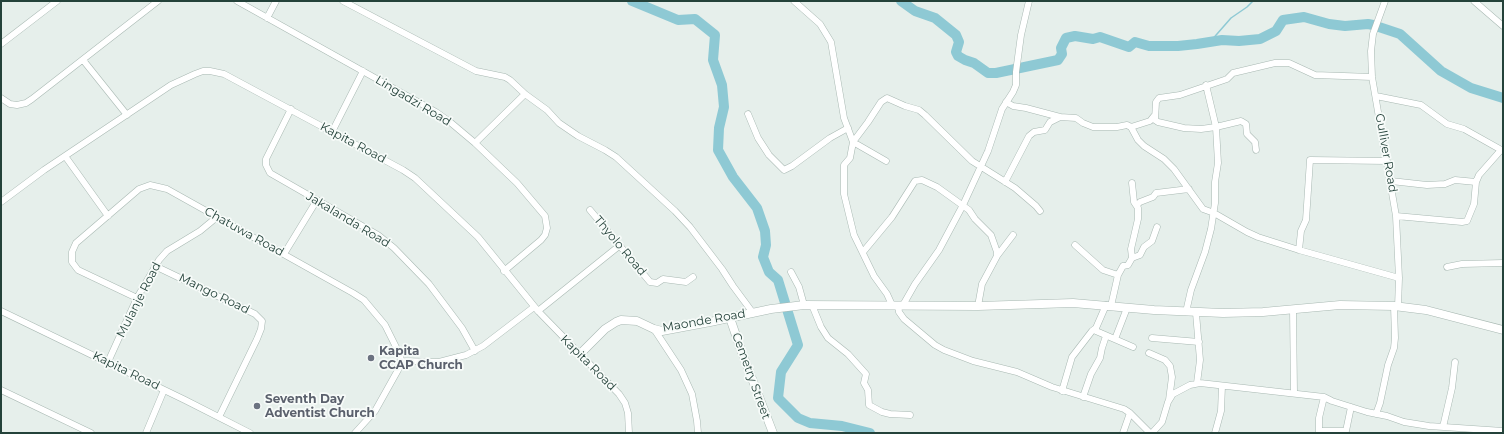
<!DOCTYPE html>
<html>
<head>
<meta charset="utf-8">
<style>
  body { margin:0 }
  #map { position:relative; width:1504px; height:434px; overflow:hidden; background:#e6efeb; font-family:Montserrat,sans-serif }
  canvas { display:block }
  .frame { position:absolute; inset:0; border:2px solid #24423a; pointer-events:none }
</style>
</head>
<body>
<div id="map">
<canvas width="1504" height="434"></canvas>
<div class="frame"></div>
</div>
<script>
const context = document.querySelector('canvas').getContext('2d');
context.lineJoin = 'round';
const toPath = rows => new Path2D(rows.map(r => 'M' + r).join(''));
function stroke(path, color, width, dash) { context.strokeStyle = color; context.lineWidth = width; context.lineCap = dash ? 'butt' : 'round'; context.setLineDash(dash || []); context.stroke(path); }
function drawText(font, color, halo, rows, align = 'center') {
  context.font = font + ' Montserrat,sans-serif'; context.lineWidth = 3.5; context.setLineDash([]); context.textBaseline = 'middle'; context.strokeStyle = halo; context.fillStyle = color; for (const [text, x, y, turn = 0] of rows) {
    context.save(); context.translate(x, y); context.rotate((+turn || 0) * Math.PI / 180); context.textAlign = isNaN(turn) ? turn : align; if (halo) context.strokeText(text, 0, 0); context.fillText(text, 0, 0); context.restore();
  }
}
const stream = toPath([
  [1210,42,1231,18,1247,7,1253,1]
]);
const river = toPath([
  [632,1,678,20,695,19,715,35,713,60,722,85,724,107,719,128,718,150,733,177,757,208,765,231,766,245,763,257,769,272,778,280,798,345,781,372,778,398,798,418,810,423,842,426,870,433],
  [901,1,915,11,935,18,956,35,959,42,956,52,958,56,965,60,974,63,988,73,996,73,1058,60,1062,54,1061,48,1066,38,1075,36,1093,39,1100,37,1129,47,1135,42,1149,46,1178,46,1197,44,1222,40,1239,41,1260,39,1276,31,1283,20,1304,17,1329,24,1345,26,1368,24,1373,25],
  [1379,27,1400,34,1441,71,1471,88,1503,98]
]);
const minor = toPath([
  [237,1,436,112,450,122,475,143,517,183,545,216,547,228,545,235,541,240,504,271],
  [343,1,476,71,505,77,510,80,525,94,547,110,559,123,578,136,605,150,616,157,675,211,690,227,722,269,733,286,753,313],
  [794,1,820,24,831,42,844,118,853,142,850,158,844,165,844,194,852,227,854,235,874,276,887,294,892,305],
  [1385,1,1373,34,1371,51,1372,77,1396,216,1399,278,1398,307],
  [1474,1,1503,26],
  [267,18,276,1],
  [1,44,57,1],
  [83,60,127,115],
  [1376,96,1421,105,1447,124,1464,129,1503,151],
  [1,98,10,104,17,105,26,103,32,99,158,1],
  [1006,102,1013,106,1026,108,1060,117,1076,118,1083,123,1093,127,1117,127,1127,125,1131,127,1138,140,1144,146,1164,159,1174,169,1203,209,1214,213,1247,232,1258,237,1299,250,1399,278],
  [291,109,266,159,266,165,270,173,378,235,394,248,429,284,462,328,475,351],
  [748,114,758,138,769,155,784,170,792,166,830,138,848,128],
  [1131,127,1150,121,1154,116],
  [332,132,363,71],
  [475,143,525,94],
  [1256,150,1255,142,1247,134,1246,124,1241,121,1216,127,1201,129,1184,128,1158,122,1155,120,1156,102,1159,98,1180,95,1227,79,1233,73,1275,63,1289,63,1315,75,1372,77],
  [65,156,108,216],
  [886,161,853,142,868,122,881,102,887,98,905,106,919,110,925,115,972,161,1015,188,1036,206,1040,211],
  [1391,181,1427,185,1445,184,1455,180,1476,182],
  [1005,182,1029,136,1034,132,1045,130,1050,122,1060,117],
  [1132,183,1134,202,1138,208,1138,219,1131,249,1132,258],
  [1,202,44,170,171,85,195,74,203,71,210,71,224,74,403,170,415,178,478,237,538,311,619,394,625,403,628,413,629,433],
  [1137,205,1140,202,1153,197,1156,193,1189,189],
  [590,210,650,282,657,283,663,279,686,282,693,277],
  [1396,216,1462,222,1467,221,1474,204,1476,182,1479,175,1501,150],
  [1075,245,1103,270,1118,275],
  [1299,250,1301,231,1306,220,1310,160,1387,161],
  [863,252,892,217,915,181,922,180,937,187,969,210,975,219,991,235,997,252,997,256,982,284,978,306],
  [284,254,317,200],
  [997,256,1013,235],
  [155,266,255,314,262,321,261,329,257,339,219,417],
  [1447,267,1462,264,1503,263],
  [791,272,799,287,804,305],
  [137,298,78,270,72,262,72,252,76,243,139,189,150,185,167,189,353,293,364,300,385,325,400,355,401,361,398,370,375,411,355,433],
  [812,305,821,327,828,338,848,354,866,374,864,383,868,390,869,405,882,412,890,414,910,415],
  [898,305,899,312,904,319,935,345,944,350,973,361,1017,372,1052,387,1124,409,1130,413,1150,433],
  [903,305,915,284,939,250,963,205,988,151,1002,109,1013,92,1016,85,1016,72,1021,35,1029,1],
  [1106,305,1096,328,1096,331,1133,347],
  [1111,306,1118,275,1123,266,1128,265,1132,258,1140,255,1144,247,1152,241,1157,227],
  [1293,309,1294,393],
  [1,311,185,400,250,433],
  [538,311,619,246],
  [1186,312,1191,290,1205,252,1211,229,1215,203,1215,182,1218,163,1216,127,1206,85],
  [1196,313,1200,360,1197,383],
  [654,329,681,370,692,394,697,421,698,433],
  [1152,338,1199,342],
  [1115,339,1127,308],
  [1149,353,1165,360,1170,366,1172,377,1169,400],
  [401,361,439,362,466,355,483,346,534,307],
  [108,362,137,298,159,260,167,251,200,231,217,217],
  [1,390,91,433],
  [1062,391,1072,357,1092,331,1096,328],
  [1083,397,1091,374,1100,358,1102,348,1106,336],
  [1376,414,1380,403,1388,365,1394,348,1395,338,1394,306],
  [1443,427,1452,388,1455,362],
  [1319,431,1346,431,1351,407],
  [146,433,164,390],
  [1123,433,1130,413],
  [1152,433,1162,422,1168,402,1173,394,1190,385,1200,383,1324,397,1332,401,1367,412,1387,416,1404,422,1429,426,1503,431],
  [1215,433,1221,411,1222,386],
  [1319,433,1319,418,1324,397]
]);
const tertiary = toPath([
  [730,318,741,350,773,433],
  [580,354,605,329,616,322,621,320,637,321,654,329,662,331,710,322,771,309,804,305,978,306,1073,303,1154,310,1223,313,1263,312,1340,305,1394,306,1426,310,1503,330]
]);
const markers = [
  [371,358,4,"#6b7280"],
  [257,406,4,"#6b7280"]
];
const streetNames = [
  ["Lingadzi Road",413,101,31],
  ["Kapita Road",353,143,28],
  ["Gulliver Road",1386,153,80],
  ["Jakalanda Road",348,220,31],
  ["Chatuwa Road",244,232,29],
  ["Thyolo Road",620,246,50],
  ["Mango Road",214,294,26],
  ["Mulanje Road",139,300,-63],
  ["Maonde Road",704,321,-10],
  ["Kapita Road",588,363,45],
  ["Kapita Road",126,371,26],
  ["Cemetry Street",751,376,70]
];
const worshipNames = [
  ["Kapita",379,351],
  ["CCAP Church",379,365],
  ["Seventh Day",265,399],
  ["Adventist Church",265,413]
];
stroke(stream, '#8ec9d4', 1.5);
stroke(river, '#8ec9d4', 10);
stroke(minor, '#a8b8b2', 7);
stroke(tertiary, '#a8b8b2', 9);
stroke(minor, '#fff', 6);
stroke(tertiary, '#fff', 8);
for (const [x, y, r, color] of markers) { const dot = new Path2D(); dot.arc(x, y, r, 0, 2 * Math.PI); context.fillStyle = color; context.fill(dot); stroke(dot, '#f7fbf9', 1.5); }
drawText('12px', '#24423a', '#f7fbf9', streetNames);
drawText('bold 12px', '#5b616d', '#f7fbf9', worshipNames, 'left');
</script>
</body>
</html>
